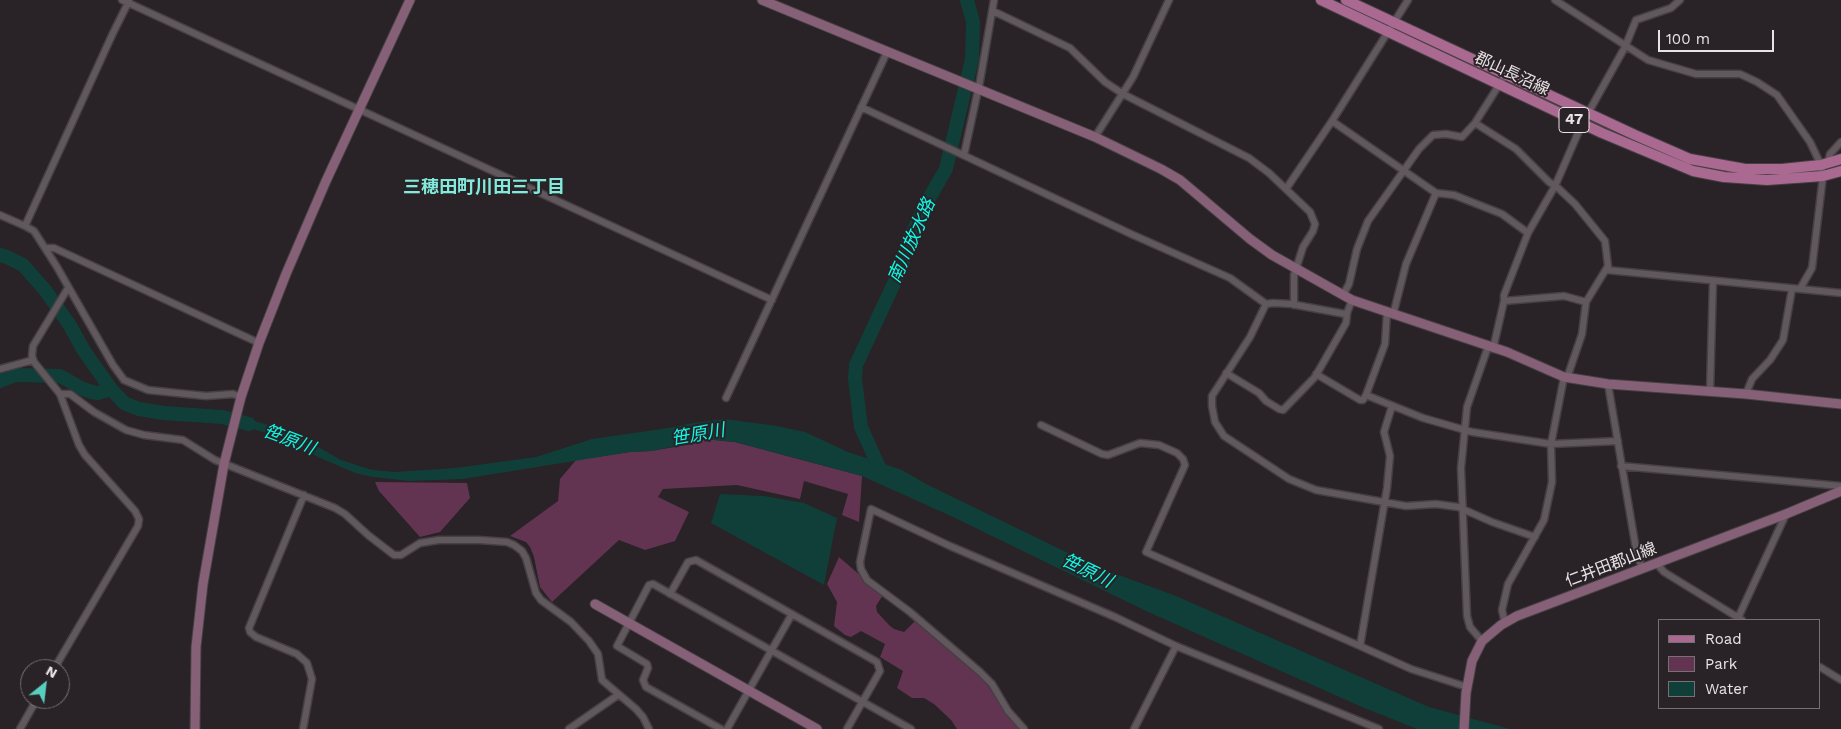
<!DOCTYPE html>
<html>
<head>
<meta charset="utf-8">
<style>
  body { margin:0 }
  #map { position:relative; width:1841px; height:729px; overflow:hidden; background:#292226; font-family:"Work Sans",sans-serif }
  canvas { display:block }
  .legend { position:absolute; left:1658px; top:619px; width:162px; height:90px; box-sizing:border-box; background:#292226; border:1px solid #766f73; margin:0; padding:6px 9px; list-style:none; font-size:15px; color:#e9e3e6 }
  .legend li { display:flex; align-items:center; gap:10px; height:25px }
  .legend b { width:25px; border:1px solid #766f73 }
  .north { position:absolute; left:20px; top:659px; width:50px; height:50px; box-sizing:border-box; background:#292226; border:1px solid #766f73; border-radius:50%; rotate:29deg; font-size:14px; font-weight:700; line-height:20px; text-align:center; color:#e9e3e6 }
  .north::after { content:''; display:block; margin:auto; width:18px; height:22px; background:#58cec0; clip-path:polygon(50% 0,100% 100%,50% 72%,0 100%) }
  .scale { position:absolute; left:1658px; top:30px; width:116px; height:22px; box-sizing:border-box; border:2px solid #e9e3e6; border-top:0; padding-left:6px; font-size:15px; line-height:18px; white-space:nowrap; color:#e9e3e6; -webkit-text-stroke:4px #292226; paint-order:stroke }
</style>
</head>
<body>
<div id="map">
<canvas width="1841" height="729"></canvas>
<ul class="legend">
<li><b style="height:6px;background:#aa6991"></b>Road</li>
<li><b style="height:14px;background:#623451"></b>Park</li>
<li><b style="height:14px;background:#103f39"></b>Water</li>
</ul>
<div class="north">N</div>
<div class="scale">100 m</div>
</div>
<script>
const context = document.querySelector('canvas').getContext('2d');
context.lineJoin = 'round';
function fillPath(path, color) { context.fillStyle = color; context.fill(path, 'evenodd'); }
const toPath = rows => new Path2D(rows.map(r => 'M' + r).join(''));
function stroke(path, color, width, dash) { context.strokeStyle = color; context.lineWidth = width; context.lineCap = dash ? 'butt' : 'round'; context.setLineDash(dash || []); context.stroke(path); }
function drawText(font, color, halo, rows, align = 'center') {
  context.font = font + ' "Work Sans","Noto Sans JP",sans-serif'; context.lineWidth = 4; context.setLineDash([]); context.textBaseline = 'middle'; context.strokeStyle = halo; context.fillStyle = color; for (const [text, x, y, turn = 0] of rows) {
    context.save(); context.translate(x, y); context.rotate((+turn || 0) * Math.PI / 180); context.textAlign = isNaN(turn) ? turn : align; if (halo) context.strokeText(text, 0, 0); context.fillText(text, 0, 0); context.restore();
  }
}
const green = toPath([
  [704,439,735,442,862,476,859,522,842,515,848,494,804,481,800,499,737,485,663,489,658,497,689,512,675,541,645,550,619,540,552,602,540,587,534,557,530,547,526,542,510,536,558,501,560,479,576,460,630,452,651,451,692,444],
  [375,482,467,483,470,498,440,532,420,537,379,491],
  [839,557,883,595,876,606,877,612,889,625,894,629,904,632,915,621,982,678,1020,729,957,729,951,720,934,704,924,698,912,698,897,688,903,671,880,657,885,644,861,631,851,637,845,635,834,626,837,602,827,584]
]);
const water = toPath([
  [241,417,292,432,341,460,359,466,373,470,395,472,455,468,536,457,592,439,668,428,693,423,725,419,777,426,805,432,848,452,902,470,928,485,1097,567,1176,596,1429,707,1510,729,1417,729,1362,707,1146,611,953,517,862,476,735,442,704,439,692,443,651,451,630,452,463,479,409,481,373,477,355,473,318,457,285,438,238,425],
  [720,494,764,496,804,503,837,518,824,585,711,523]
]);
const river = toPath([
  [0,255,7,257,23,265,45,290,69,324,84,351,111,389,124,403,139,409,164,413,222,417,249,424],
  [0,381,15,375,60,376,83,389,92,392,98,393,111,389],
  [883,476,861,427,855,379,856,365,902,266,907,245,928,200,946,169,972,59,973,22,967,0]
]);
const street = toPath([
  [122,0,772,300],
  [1555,0,1648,60,1696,74,1740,74,1757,82,1777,95,1810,142,1821,165,1823,176,1812,268,1800,289],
  [129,1,113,33,25,226,34,231,57,267,113,365,124,380,148,390,206,396,233,394,241,397],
  [993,11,1070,48,1105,82,1123,94,1249,158,1269,173,1310,212,1315,224,1313,231,1303,247,1294,275,1294,305],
  [861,107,1131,234,1230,278,1266,304,1273,303,1291,304,1345,314,1347,313,1352,300],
  [1332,121,1436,193,1454,195,1502,214,1528,233],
  [1475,123,1506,74],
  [1095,137,1133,77,1169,0],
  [964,155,980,81,994,0],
  [1828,163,1830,154,1841,142],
  [1286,189,1332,121,1408,0],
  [0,215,25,226],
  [45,248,54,248,259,343],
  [1607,270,1841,293],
  [1343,295,1349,284,1357,249,1368,221,1419,149,1433,135,1446,134,1462,137,1475,123,1516,149,1549,182,1558,188,1575,204,1605,241,1608,266,1586,302,1582,334,1567,378],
  [1504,301,1564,296,1586,302],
  [1266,304,1250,337,1212,396,1212,406,1215,422,1224,436,1289,479,1316,490,1406,506,1436,504,1458,507,1492,522,1535,537],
  [1393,315,1406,264,1436,193],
  [1493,349,1504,301,1504,295,1528,233,1555,186,1582,124,1625,47,1636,20,1671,8,1680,0],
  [0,369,33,360],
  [1226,373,1259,393,1266,401,1279,409,1283,410,1315,377,1346,323,1347,314],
  [1316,374,1360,400,1363,400,1366,395,1423,418,1472,432,1551,444,1618,441],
  [1608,384,1636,549,1642,569],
  [1710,392,1713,281],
  [60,394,70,394,94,412,126,430,144,435,183,440,215,460,335,508,345,514,368,535,394,555,401,555,420,543,439,540,479,540,507,542,514,545,522,551,526,558,536,593,541,600,571,622,589,641,598,654,602,680,636,709,643,717,649,729],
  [1746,394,1752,379,1770,360,1783,340,1792,289],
  [1366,395,1385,344,1387,312],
  [726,398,887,52],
  [1392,406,1384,432,1390,456,1387,488,1360,646,1411,669,1467,687],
  [1041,425,1102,454,1108,455,1140,443,1159,445,1177,453,1183,459,1185,465,1146,552,1360,646],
  [1621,466,1841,486],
  [1657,564,1664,572,1742,620],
  [670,594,688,562,696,560,877,662,880,671,847,729],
  [1738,618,1786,514],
  [1505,623,1502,610,1508,584,1544,520,1552,482,1551,444,1564,377],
  [1482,641,1470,627,1467,616,1461,468,1467,407,1488,347],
  [1820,667,1841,680],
  [54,669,138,526,139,519,135,511,85,455,79,445,60,394,34,362,32,356,33,346,68,288],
  [20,729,37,699],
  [303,729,312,679,307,663,297,654,256,637,250,632,249,628,304,495],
  [569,729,618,695],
  [721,729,646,687,643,680,648,668,647,664,617,646,649,585,653,584,911,729],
  [727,729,792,614],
  [1024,729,1008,711,992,684,980,672,910,612,867,580,861,569,860,562,871,509,950,546,1115,617,1176,646,1379,729],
  [1134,729,1176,646]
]);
const secondary = toPath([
  [762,0,1095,137,1161,169,1180,180,1250,239,1272,255,1352,300,1507,352,1564,377,1608,384,1746,394,1841,404],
  [595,604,817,729],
  [195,729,196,647,203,584,224,464,241,397,259,343,286,274,326,181,410,0],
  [1464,729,1466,693,1472,661,1482,641,1501,625,1517,616,1786,514,1841,491]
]);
const primary = toPath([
  [1321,0,1602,133,1693,171,1724,177,1767,180,1823,176,1841,171],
  [1346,0,1635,135,1690,159,1745,169,1782,169,1821,165,1841,159]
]);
const shields = [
  [1574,120,30]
];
const shieldNames = [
  ["47",1574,120]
];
const streetNames = [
  ["郡山長沼線",1512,74,25],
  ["仁井田郡山線",1611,565,-21]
];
const neighbourhoodNames = [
  ["三穂田町川田三丁目",484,188]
];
const waterNames = [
  ["南川放水路",912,241,-66],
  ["笹原川",698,435,-10],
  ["笹原川",289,440,21],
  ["笹原川",1087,571,26]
];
fillPath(green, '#623451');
fillPath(water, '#103f39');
stroke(river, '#103f39', 14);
stroke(street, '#463f43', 9);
stroke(secondary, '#463f43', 11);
stroke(primary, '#463f43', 12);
stroke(street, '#61585d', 6);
stroke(secondary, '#856077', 9);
stroke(primary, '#aa6991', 10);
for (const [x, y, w] of shields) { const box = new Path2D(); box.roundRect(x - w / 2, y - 12.5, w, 25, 4); context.fillStyle = '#292226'; context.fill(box); stroke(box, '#e9e3e6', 1); }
drawText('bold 15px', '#e9e3e6', null, shieldNames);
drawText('16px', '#e9e3e6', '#292226', streetNames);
drawText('bold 18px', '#81eadc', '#292226', neighbourhoodNames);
drawText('italic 18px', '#0cfae6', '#292226', waterNames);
</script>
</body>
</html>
